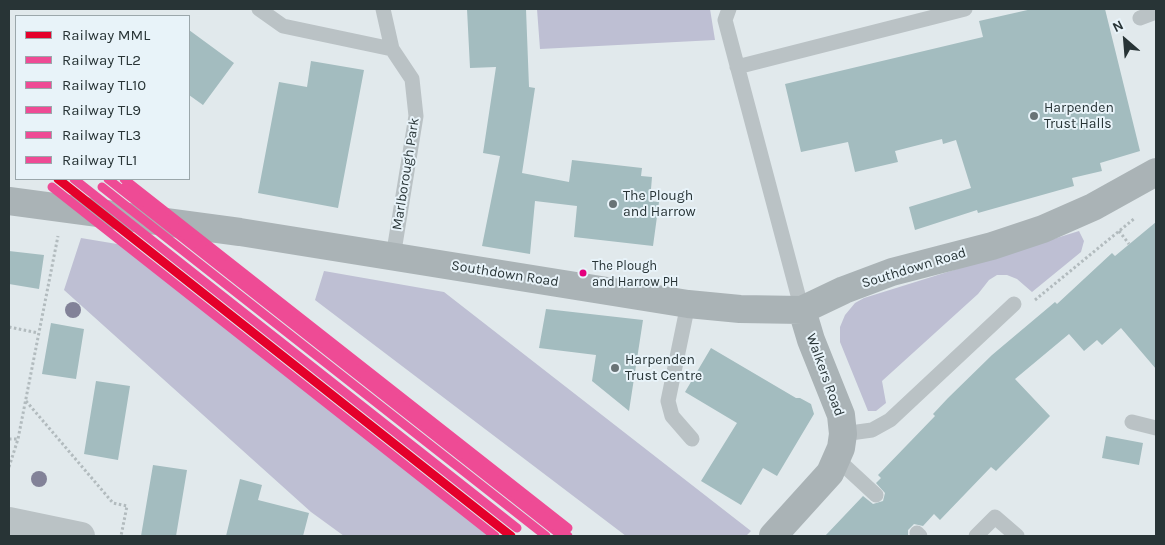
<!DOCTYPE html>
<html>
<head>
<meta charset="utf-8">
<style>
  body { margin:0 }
  #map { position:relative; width:1165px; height:545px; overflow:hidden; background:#e1e9ec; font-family:Karla,sans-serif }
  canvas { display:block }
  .frame { position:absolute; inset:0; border:10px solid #283436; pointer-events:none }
  .legend { position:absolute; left:15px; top:15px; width:175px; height:165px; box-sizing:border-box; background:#e8f3f9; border:1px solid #9ba7ab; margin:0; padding:6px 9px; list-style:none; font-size:15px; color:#283436 }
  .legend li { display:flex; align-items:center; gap:10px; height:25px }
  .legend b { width:25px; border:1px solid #9ba7ab }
  .north { position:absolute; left:1100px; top:15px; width:50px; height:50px; -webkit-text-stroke:4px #e8f3f9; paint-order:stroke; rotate:333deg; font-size:14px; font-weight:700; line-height:20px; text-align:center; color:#283436 }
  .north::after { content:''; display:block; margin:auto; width:18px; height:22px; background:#283436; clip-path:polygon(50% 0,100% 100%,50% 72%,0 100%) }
</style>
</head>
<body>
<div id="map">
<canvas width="1165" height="545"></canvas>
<div class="frame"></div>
<ul class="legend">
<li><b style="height:6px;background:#e4002b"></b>Railway MML</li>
<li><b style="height:6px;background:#ee4b95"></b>Railway TL2</li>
<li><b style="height:6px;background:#ee4b95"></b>Railway TL10</li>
<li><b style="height:6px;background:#ee4b95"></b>Railway TL9</li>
<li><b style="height:6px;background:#ee4b95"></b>Railway TL3</li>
<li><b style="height:6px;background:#ee4b95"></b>Railway TL1</li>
</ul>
<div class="north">N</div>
</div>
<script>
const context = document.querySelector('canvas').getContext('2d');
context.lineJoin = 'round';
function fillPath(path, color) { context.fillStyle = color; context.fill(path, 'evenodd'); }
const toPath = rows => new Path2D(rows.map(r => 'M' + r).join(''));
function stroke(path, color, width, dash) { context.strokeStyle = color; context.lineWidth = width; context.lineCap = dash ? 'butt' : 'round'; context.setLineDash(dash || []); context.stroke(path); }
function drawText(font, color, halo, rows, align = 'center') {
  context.font = font + ' Karla,sans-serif'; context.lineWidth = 4; context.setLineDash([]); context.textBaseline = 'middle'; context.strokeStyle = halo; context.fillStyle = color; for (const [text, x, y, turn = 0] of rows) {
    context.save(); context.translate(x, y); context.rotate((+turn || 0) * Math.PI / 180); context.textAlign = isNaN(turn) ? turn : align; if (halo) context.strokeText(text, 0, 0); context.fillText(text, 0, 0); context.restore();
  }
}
const green = toPath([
  [537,9,710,9,715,40,540,49],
  [1079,231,1084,241,1081,252,1032,292,1017,279,1007,275,997,275,989,280,978,294,882,381,886,403,876,411,868,411,840,342,840,327,845,315,855,303,864,298],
  [81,238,123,245,494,536,344,536,311,512,64,290],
  [324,271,444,292,751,531,746,536,626,536,315,300]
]);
const building = toPath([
  [467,9,526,9,529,87,535,88,522,173,569,182,572,160,642,168,641,176,652,177,650,201,659,202,653,246,574,237,577,206,535,201,530,254,482,246,500,156,483,153,496,67,470,68],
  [1032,9,1105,9,1140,151,1100,163,1102,171,1072,178,1074,186,978,213,977,210,915,230,909,207,971,188,956,140,943,144,942,139,895,151,898,162,855,172,848,142,801,152,785,84,983,37,979,21],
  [189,30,234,63,203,105,189,95],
  [311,61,364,70,338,208,258,193,279,82,307,87],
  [1156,222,1156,369,1121,328,1102,345,1097,340,1084,351,1069,334,1015,379,1050,416,996,471,991,467,940,520,934,514,923,526,914,524,908,530,908,536,825,536,863,496,873,504,883,501,885,493,876,483,881,478,878,475,935,416,933,414,948,398,992,355,1055,302,1057,304,1112,253,1115,256],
  [9,251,44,255,39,289,9,284],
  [546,309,643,320,629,411,592,381,596,355,539,348],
  [51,323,84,329,76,379,42,374],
  [711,348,796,398,800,398,811,404,814,414,777,476,763,468,741,505,701,481,737,423,685,392],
  [96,381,130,386,118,460,84,454],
  [1106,436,1143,443,1139,465,1102,458],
  [153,465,187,470,176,536,141,536],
  [240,479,262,485,258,500,309,513,303,536,226,536]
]);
const path = toPath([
  [1119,231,1129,244],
  [1035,300,1135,218],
  [9,327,38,333],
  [26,401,113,503,127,506,121,536],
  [9,439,18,439],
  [9,467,18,439,58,236]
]);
const lane = toPath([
  [259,9,283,26,392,49],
  [383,9,392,49,412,79,416,116,393,257],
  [729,9,725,20,802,310],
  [1140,18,1156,12],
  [737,67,965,9],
  [688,304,668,401,672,416,692,439],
  [1132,422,1156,428],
  [843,434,872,430,890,420,1014,304],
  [837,459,876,495],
  [917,533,920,536],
  [976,536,995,517,1017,536]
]);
const street = toPath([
  [9,521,81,536]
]);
const secondary = toPath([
  [9,201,240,232,688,304,740,309,802,310,844,290,892,272,992,246,1043,229,1093,207,1156,172],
  [773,536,830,473,841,448,843,434,841,415,811,340,802,310]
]);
const rail1 = toPath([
  [58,179,511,536]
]);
const rail2 = toPath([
  [102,187,546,536]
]);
const rail3 = toPath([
  [108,179,562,536]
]);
const rail4 = toPath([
  [124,179,568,528]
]);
const rail5 = toPath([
  [74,179,517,528]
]);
const rail6 = toPath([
  [52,187,495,536],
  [125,187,568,536]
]);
const trees = [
  [73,310],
  [39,479]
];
const markers = [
  [1034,116,5,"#697376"],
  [613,204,5,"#697376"],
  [583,273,4.5,"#e5007d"],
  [615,368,5,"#697376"]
];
const busNames = [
  ["The Plough",592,266],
  ["and Harrow PH",592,282]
];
const poiNames = [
  ["Harpenden",1044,108],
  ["Trust Halls",1044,124],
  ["The Plough",623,196],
  ["and Harrow",623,212],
  ["Harpenden",625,360],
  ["Trust Centre",625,376]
];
const streetNames = [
  ["Marlborough Park",406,174,-81],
  ["Southdown Road",914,268,-17],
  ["Southdown Road",505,274,9],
  ["Walkers Road",825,375,70]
];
fillPath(green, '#bebfd3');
fillPath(building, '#a3bcbf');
stroke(path, '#b2bbbe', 3, [2.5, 2.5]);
stroke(lane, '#bac2c5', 15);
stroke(street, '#bac2c5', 28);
stroke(secondary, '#aab3b6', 28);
stroke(rail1, '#e4002b', 9);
stroke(rail2, '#ee4b95', 9);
stroke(rail3, '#ee4b95', 9);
stroke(rail4, '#ee4b95', 9);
stroke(rail5, '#ee4b95', 9);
stroke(rail6, '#ee4b95', 9);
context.fillStyle = '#828298';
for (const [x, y] of trees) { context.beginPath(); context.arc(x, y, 8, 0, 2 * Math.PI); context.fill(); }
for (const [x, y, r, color] of markers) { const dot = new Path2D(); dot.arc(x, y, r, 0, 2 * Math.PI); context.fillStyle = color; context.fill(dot); stroke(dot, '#e8f3f9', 2); }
drawText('13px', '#283436', '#e8f3f9', busNames, 'left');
drawText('14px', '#283436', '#e8f3f9', poiNames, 'left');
drawText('14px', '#283436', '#e8f3f9', streetNames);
</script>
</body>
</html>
